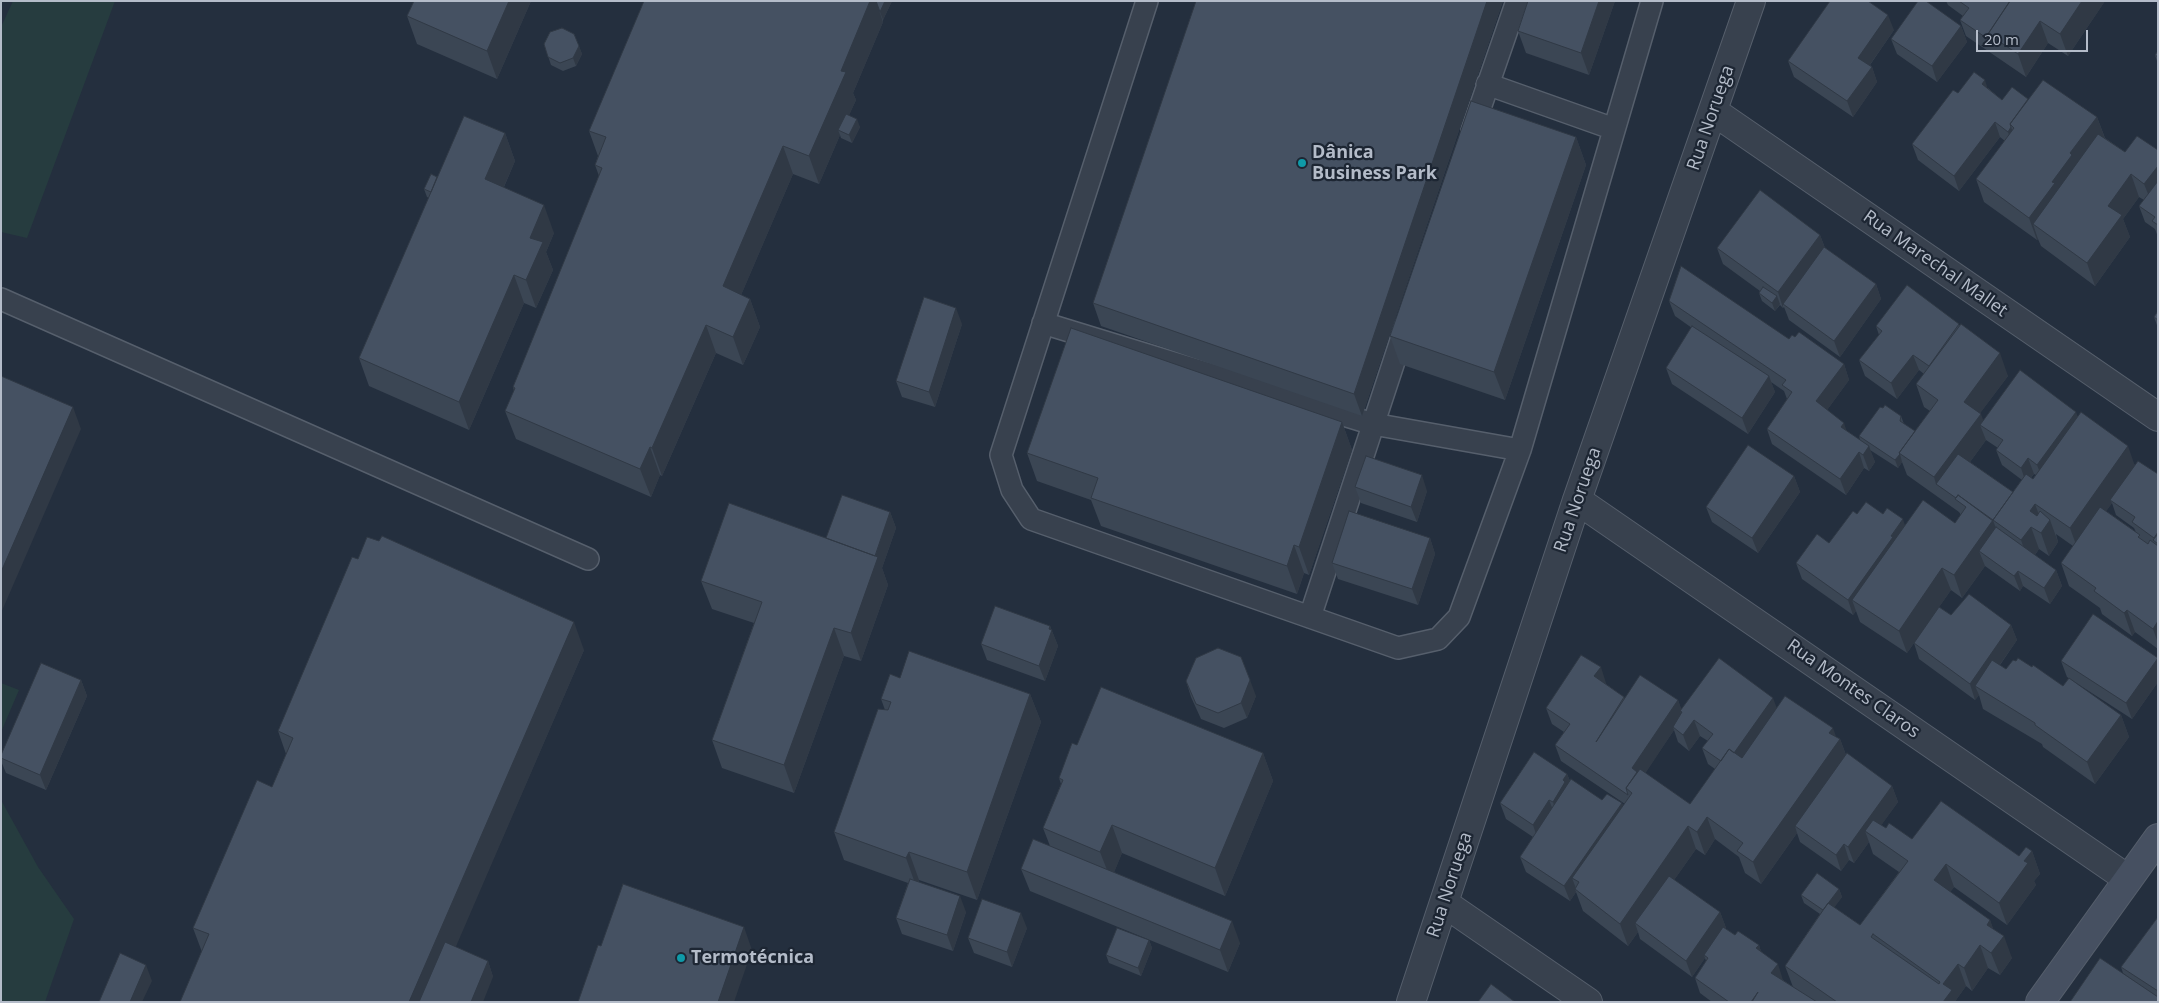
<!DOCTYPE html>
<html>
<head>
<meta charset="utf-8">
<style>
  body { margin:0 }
  #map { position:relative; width:2159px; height:1003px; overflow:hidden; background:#242f3e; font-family:"Open Sans",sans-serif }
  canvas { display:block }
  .frame { position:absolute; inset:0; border:2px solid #b4bcc9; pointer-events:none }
  .scale { position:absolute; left:1976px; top:30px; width:112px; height:22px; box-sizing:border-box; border:2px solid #b4bcc9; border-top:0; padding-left:6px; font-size:15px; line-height:18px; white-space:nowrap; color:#b4bcc9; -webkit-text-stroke:4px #1d2633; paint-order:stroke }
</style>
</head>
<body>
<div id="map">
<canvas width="2159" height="1003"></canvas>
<div class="frame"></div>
<div class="scale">20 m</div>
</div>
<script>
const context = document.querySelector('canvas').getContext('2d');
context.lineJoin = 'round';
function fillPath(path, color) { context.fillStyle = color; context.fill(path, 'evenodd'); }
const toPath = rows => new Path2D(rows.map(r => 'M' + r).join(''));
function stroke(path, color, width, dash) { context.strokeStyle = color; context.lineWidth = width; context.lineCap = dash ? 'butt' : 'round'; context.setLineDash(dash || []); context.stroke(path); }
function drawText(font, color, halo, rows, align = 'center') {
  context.font = font + ' "Open Sans",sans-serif'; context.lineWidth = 4.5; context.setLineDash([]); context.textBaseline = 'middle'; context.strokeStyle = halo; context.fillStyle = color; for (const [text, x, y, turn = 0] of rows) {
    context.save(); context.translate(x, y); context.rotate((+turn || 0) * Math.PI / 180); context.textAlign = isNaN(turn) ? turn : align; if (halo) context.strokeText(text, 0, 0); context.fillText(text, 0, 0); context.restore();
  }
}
const green = toPath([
  [13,1,115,1,27,238,1,232,1,27],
  [1,683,19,690,1,732],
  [1,800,38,867,74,919,45,1002,1,1002]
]);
const lane = toPath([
  [1147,1,1001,455,1012,490,1031,519,1398,648,1438,639,1459,617,1520,450,1652,1],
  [1487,84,1614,129],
  [1472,131,1517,1],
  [1,299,588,559],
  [1043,323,1373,424,1520,450],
  [1310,617,1406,325]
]);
const street = toPath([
  [1713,111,2158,417],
  [1577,500,2128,879],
  [1444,903,1588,1002],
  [1411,1002,1577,500,1751,1]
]);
const secondary = toPath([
  [2040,1002,2158,838]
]);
const wall = toPath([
  [414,1,531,1,497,79,417,44,407,16],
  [644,1,892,1,883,20,883,22,853,93,856,100,849,115,860,127,852,143,841,138,840,135,819,184,793,174,741,295,750,299,760,327,743,365,716,353,662,476,660,475,651,497,516,439,505,411,514,391,513,387,599,176,595,165,598,156,589,131],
  [1503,1,1362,416,1101,326,1093,303],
  [1528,1,1615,1,1589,75,1526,53,1518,31],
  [1946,1,2105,1,2068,56,2048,43,2026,77,1966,36,1960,20,1963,16,1948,5],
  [1961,26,1967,42,1937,82,1897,54,1891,39],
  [1894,30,1870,65,1872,67,1877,82,1853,117,1794,77,1788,61],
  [574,34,582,54,576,66,563,71,551,65,544,44],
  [2158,51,2158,64,2155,55],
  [1988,88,2002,100,2028,99,2097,117,2105,138,2125,152,2158,150,2158,237,2155,229,2145,222,2139,206,2144,200,2139,197,2123,219,2130,237,2095,286,2041,246,2038,239,2037,240,1984,202,1976,179,2005,141,2000,137,1959,191,1918,160,1912,144,1958,93],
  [505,133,515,161,504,187,554,233,546,252,553,270,536,308,524,303,469,430,369,386,359,358,429,198,427,197,424,189,437,177],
  [1576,137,1586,165,1505,400,1400,364,1390,336],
  [1820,235,1825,248,1876,284,1881,299,1840,357,1789,320,1784,307,1783,308,1780,305,1775,311,1762,301,1759,293,1760,291,1723,264,1717,248],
  [1669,301,1789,339,1795,337,1844,364,1849,380,1827,410,1847,431,1860,440,1859,436,1901,416,1904,424,1915,431,1930,411,1924,407,1916,384,1924,374,1919,370,1897,399,1865,376,1859,360,1879,335,1876,326,1960,325,2008,376,1980,413,1983,421,2078,416,2135,465,2158,474,2158,649,2135,632,2132,636,2102,614,2100,608,2069,586,2061,563,2073,546,2056,534,2058,542,2049,556,2039,549,2035,555,2056,570,2062,586,2050,604,2023,586,2020,591,1985,566,1962,598,1951,590,1939,607,1951,615,2011,625,2017,640,2000,665,2006,669,2032,667,2063,686,2121,715,2129,737,2095,784,2043,747,2042,744,1983,709,1979,695,1975,700,1919,659,1914,643,1907,653,1860,622,1856,611,1853,615,1802,579,1796,563,1829,543,1857,514,1883,514,1905,526,1955,523,1961,515,1959,512,1907,475,1902,462,1898,468,1870,450,1875,462,1869,471,1864,468,1846,495,1772,444,1767,429,1787,399,1784,391,1771,382,1775,392,1748,434,1672,384,1666,368,1692,328,1675,316],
  [1986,440,1998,448,1996,450,2002,465,2022,480,2013,492,1970,462],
  [2034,474,2036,475,2033,479,2031,478],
  [2112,503,2116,515,2134,528,2136,532,2106,511],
  [2158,311,2158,328,2154,317],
  [962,324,935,407,902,397,896,381],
  [1342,422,1352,450,1309,575,1304,573,1297,594,1101,526,1091,500,1037,481,1027,453],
  [1794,476,1800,492,1758,553,1712,522,1706,507],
  [1355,487,1427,491,1417,522,1361,503],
  [890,512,896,528,882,568,888,585,861,661,844,656,794,793,722,768,712,740,754,623,712,609,701,581,826,538],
  [1430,538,1435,554,1418,605,1338,579,1332,563],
  [1050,626,1058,646,1045,681,987,660,981,644],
  [584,650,455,947,488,961,493,977,202,952,193,928,272,787,286,754,278,731],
  [2158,658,2158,682,2132,719,2067,677,2061,661],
  [900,678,1030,694,1041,722,977,900,919,880,918,881,966,912,953,951,902,934,896,918,908,883,844,860,834,832,885,710,881,699],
  [81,680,87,696,46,790,6,773,1,761,1,755],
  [1186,681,1256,696,1247,718,1224,728,1201,719,1191,697],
  [1606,683,1606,684,1625,698,1678,700,1681,709,1777,708,1840,739,1846,755,1892,786,1898,802,1881,825,1886,828,1912,839,2019,856,2032,851,2040,874,2034,881,2036,885,2007,925,1954,887,1950,892,1990,920,1993,929,2012,958,2000,975,1988,968,1972,991,1966,986,1956,1000,1956,1002,1712,1002,1700,993,1695,978,1706,961,1705,958,1692,977,1640,939,1638,932,1628,946,1583,911,1576,892,1570,901,1526,872,1520,857,1533,837,1506,819,1500,803,1567,774,1570,781,1602,800,1622,803,1623,806,1625,804,1561,761,1555,745,1564,732,1552,724,1546,708],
  [1674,730,1678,742,1689,751,1700,736,1708,741,1702,748,1708,764,1715,769,1690,804,1645,773],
  [1797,833,1800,842,1841,871,1849,860,1854,863,1869,842,1873,854,1899,872,1860,925,1834,907,1842,897,1839,889,1801,895,1804,903,1820,914,1785,966,1793,987,1783,980,1761,952,1759,945,1735,935,1726,929,1726,928,1720,912,1674,880,1696,849,1705,855,1715,839,1739,857,1745,873,1761,884],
  [1077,745,1263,753,1273,781,1225,896,1122,853,1114,872,1240,943,1228,972,1030,891,1021,869,1050,846,1043,828,1061,784,1059,778],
  [2158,917,2158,1002,2123,973,2121,967],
  [1027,928,1012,967,974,953,968,938],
  [1149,940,1152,948,1141,976,1109,963,1106,955]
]);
const shadedWall = toPath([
  [509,1,531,1,497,79,487,51],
  [870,1,876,1,883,22,853,93,856,100,842,131,838,130,840,135,819,184,809,156,841,71],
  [885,1,892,1,883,20,880,12],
  [1487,1,1503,1,1362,416,1354,394],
  [1599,1,1615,1,1589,75,1581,53],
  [2082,1,2105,1,2068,56,2060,34],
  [1888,15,1894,30,1864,73,1858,58],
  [2040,21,2048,43,2026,77,2018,54],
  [1961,26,1967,42,1937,82,1932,66],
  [579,46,582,54,576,66,573,58],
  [1872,67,1877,82,1853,117,1847,101],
  [1985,80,1990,96,1982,84],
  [2097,117,2105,139,2033,224,2038,239,2037,240,2029,218,2070,153],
  [857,119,860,127,852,143,849,135],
  [1995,122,2000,137,1959,191,1954,176],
  [2011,127,2017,143,2013,147,2008,132],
  [505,133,515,161,495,207,485,179],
  [1576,137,1586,165,1505,400,1494,372],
  [783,146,793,174,733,314,723,286],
  [2158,166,2158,199,2153,206,2144,184],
  [2131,174,2139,197,2123,219,2130,237,2095,286,2087,263,2108,206],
  [544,205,554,233,546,252,553,270,536,308,526,280,530,238],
  [1820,235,1826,251,1783,304,1783,308,1778,292],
  [514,275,524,303,469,430,459,402],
  [1876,284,1881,299,1840,357,1834,341],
  [1777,296,1780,304,1775,311,1772,303],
  [750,299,760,327,743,365,733,337],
  [956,308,962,324,935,407,929,392],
  [706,325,716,353,662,476,652,448],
  [2000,353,2008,376,1972,424,1964,402],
  [1913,355,1919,370,1897,399,1891,383],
  [1844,364,1849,380,1822,417,1816,401],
  [1769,376,1775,392,1748,434,1742,418],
  [73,407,81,429,1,613,1,572],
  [2076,412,2082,427,2043,480,2037,465],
  [1981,414,1986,428,1980,425,1986,440,1948,492,1936,484,1934,477],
  [1342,422,1352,450,1309,575,1299,547],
  [1844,423,1849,438,1841,427],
  [1869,446,1875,462,1869,471,1863,455],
  [2128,446,2136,469,2110,500,2112,503,2078,550,2070,528],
  [650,447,660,475,651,497,640,469],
  [1859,452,1864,468,1846,495,1840,479],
  [1900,454,1902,462,1898,468,1895,460],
  [2028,458,2034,474,2026,483,2021,468],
  [1422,475,1427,491,1417,522,1411,507],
  [1794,476,1800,492,1758,553,1752,538],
  [2035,504,2043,526,2030,511],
  [890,512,896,528,882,568,888,585,861,661,851,633,875,557],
  [1903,519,1908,535,1852,600,1856,611,1853,615,1848,600],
  [1993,520,2001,543,1979,551,1985,566,1962,598,1954,575],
  [2050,520,2058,542,2049,556,2041,533],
  [2031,527,2039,549,2029,563,2021,540],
  [1430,538,1435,554,1418,605,1412,589],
  [1294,545,1304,573,1297,594,1287,566],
  [1942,568,1951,590,1907,653,1899,631],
  [2056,570,2062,586,2050,604,2044,588],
  [2018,571,2023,586,2020,591,2014,576],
  [2127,610,2135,632,2132,636,2124,613],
  [2158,621,2158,643,2153,629],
  [574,622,584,650,432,1002,409,1002],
  [2011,625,2017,640,1982,690,1975,686,1979,695,1975,700,1970,684],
  [1050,626,1058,646,1045,681,1039,666],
  [834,628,844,656,794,793,784,765],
  [2158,658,2158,682,2132,719,2126,703],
  [1601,667,1606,683,1600,692,1594,676],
  [81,680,87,696,46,790,40,775],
  [1250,680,1256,696,1247,718,1241,703],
  [1030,694,1041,722,977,900,967,872],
  [1773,698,1779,714,1731,780,1726,764],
  [1678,700,1684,716,1680,711,1683,718,1673,727,1674,730,1643,777,1632,768],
  [2121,715,2129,737,2095,784,2087,762],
  [1694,720,1700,736,1689,751,1683,735],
  [1833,728,1838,742,1840,739,1848,761,1795,826,1797,833,1761,884,1753,862,1829,733],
  [1263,753,1273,781,1225,896,1215,868],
  [1567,774,1573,789,1558,818,1553,802,1563,780],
  [1892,786,1898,802,1873,837,1865,831,1869,842,1854,863,1848,847],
  [1549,800,1555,815,1538,840,1533,825],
  [1622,803,1628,819,1579,882,1572,878,1577,891,1575,889,1576,892,1570,901,1564,886],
  [1707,817,1715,839,1705,855,1697,832],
  [1112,825,1122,853,1111,880,1100,852],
  [1688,826,1696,849,1641,927,1635,923,1638,932,1628,946,1620,924],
  [1844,844,1849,860,1841,871,1836,855],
  [2032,851,2040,874,2034,881,2036,885,2007,925,1999,903,2024,861],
  [909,852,919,880,916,886,906,858],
  [1946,864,1954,887,1943,902,1934,880],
  [1839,889,1842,897,1826,919,1823,910],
  [960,896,966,912,953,951,947,935],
  [1720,912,1726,928,1706,957,1704,955,1705,958,1692,977,1686,961],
  [1021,913,1027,928,1012,967,1007,952],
  [1990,920,1998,942,1987,925],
  [1232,921,1240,943,1228,972,1220,950],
  [744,927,752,950,734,1002,718,1002],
  [2004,936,2012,958,2000,975,1991,953],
  [1149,940,1152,948,1141,976,1138,968],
  [1759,945,1764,961,1756,948],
  [1980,945,1988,968,1972,991,1964,968],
  [488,961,493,977,483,1002,471,1002],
  [1778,964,1783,980,1777,989,1771,973],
  [1958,964,1966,986,1956,1000,1956,1002,1943,1002,1943,984],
  [146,965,152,981,142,1002,130,1002]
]);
const building = toPath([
  [414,1,509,1,487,51,407,16,414,1],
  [644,1,870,1,841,71,846,72,809,156,783,146,723,286,750,299,733,337,706,325,652,448,650,447,640,469,505,411,515,388,513,387,602,168,595,165,606,137,589,131,644,1],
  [876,1,885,1,880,12,876,1],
  [1196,1,1487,1,1354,394,1093,303,1196,1],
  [1528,1,1599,1,1581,53,1518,31,1528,1],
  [1830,1,1868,1,1888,15,1858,58,1872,67,1847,101,1788,61,1830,1],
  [1918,1,1926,1,1961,26,1932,66,1891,39,1918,1],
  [1959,1,2010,1,1988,34,1991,41,1960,20,1969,8,1959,1],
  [2010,1,2082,1,2060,34,2040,21,2018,54,1988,34,2010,1],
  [562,28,574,34,579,46,573,58,560,63,548,57,544,44,550,32,562,28],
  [2158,51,2158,57,2155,55,2158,51],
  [1974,72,1985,80,1982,84,2002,100,2012,87,2028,99,2010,124,2011,127,2008,132,1995,122,1954,176,1912,144,1953,90,1958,93,1974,72],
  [2043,80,2097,117,2070,153,2072,155,2052,182,2055,183,2029,218,1976,179,2014,128,2010,124,2043,80],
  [1471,101,1576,137,1494,372,1390,336,1471,101],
  [846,114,857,119,849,135,838,130,846,114],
  [464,116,505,133,485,179,544,205,530,238,543,242,526,280,514,275,459,402,359,358,464,116],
  [2098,134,2125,152,2137,136,2158,150,2158,166,2144,184,2131,174,2108,206,2122,215,2087,263,2033,224,2098,134],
  [431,174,437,177,431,192,424,189,431,174],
  [2158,181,2158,225,2152,221,2155,217,2139,206,2158,181],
  [1760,190,1820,235,1778,292,1717,248,1760,190],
  [1824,247,1876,284,1834,341,1783,304,1824,247],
  [1681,266,1789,339,1792,335,1795,337,1799,332,1844,364,1816,401,1844,423,1841,427,1869,446,1863,455,1859,452,1840,479,1767,429,1792,392,1782,385,1786,380,1669,301,1681,266],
  [1907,285,1959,324,1929,366,1913,355,1891,383,1859,360,1882,331,1876,326,1907,285],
  [1763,287,1777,296,1772,303,1759,293,1763,287],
  [924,297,956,308,929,392,896,381,924,297],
  [2158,311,2158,320,2154,317,2158,311],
  [1961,324,2000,353,1964,402,1981,414,1934,477,1899,453,1938,400,1916,384,1961,324],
  [1692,326,1769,376,1742,418,1666,368,1692,326],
  [1071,328,1342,422,1299,547,1294,545,1287,566,1091,498,1098,478,1027,453,1071,328],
  [2020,370,2076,412,2037,465,2028,458,2021,468,1996,450,2003,440,1980,425,2020,370],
  [1,376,73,407,1,572,1,376],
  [1885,405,1901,416,1900,421,1915,431,1899,453,1900,454,1895,460,1859,436,1880,407,1883,408,1885,405],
  [2081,412,2128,446,2070,528,2035,504,2030,511,2037,516,2040,511,2050,520,2041,533,2031,527,2021,540,1993,520,2026,474,2033,479,2081,412],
  [1748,445,1794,476,1752,538,1706,507,1748,445],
  [1958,454,2013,492,1993,520,1994,520,1993,521,1958,495,1956,498,1936,484,1958,454],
  [1366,456,1422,475,1411,507,1355,487,1366,456],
  [2138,461,2158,474,2158,532,2154,538,2132,522,2135,517,2110,500,2138,461],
  [842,495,890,512,875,556,826,538,842,495],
  [1958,495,1993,520,1954,575,1942,568,1899,631,1852,600,1923,500,1955,523,1966,507,1955,499,1958,495],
  [1866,502,1883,514,1887,508,1903,519,1891,536,1893,537,1848,600,1796,563,1817,534,1829,543,1853,511,1857,514,1866,502],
  [729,503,878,557,851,633,834,628,784,765,712,740,762,602,701,581,729,503],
  [2100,507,2140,535,2138,537,2148,544,2150,540,2158,546,2158,621,2153,629,2127,610,2124,613,2094,591,2096,588,2061,563,2100,507],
  [1349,511,1430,538,1412,589,1332,563,1349,511],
  [1996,527,2056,570,2044,588,2018,571,2014,576,1979,551,1996,527],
  [2158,534,2158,544,2153,540,2158,534],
  [382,536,574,622,409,1002,180,1002,209,934,193,928,257,780,272,787,293,738,278,731,352,557,358,559,367,537,379,541,382,536],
  [1969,594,2011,625,1970,684,1914,643,1939,607,1951,615,1969,594],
  [995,606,1050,626,1049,629,1052,630,1039,666,981,644,995,606],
  [2093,614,2158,658,2126,703,2061,661,2093,614],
  [1218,648,1241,657,1250,680,1241,703,1218,713,1196,704,1186,681,1196,658,1218,648],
  [909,651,1030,694,967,872,909,852,906,858,834,832,878,709,888,710,891,702,881,699,890,674,900,678,909,651],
  [1581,655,1601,667,1594,676,1624,697,1596,742,1640,675,1678,700,1632,768,1637,772,1626,788,1628,795,1555,745,1570,724,1546,708,1581,655],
  [1719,658,1773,698,1734,753,1729,749,1721,761,1702,748,1713,734,1694,720,1683,735,1673,727,1682,712,1680,711,1719,658],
  [2018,658,2032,667,2033,665,2063,686,2069,678,2121,715,2087,762,2035,725,2035,723,1975,686,1992,660,2006,669,2013,660,2016,661,2018,658],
  [41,663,81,680,40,775,1,758,1,755,41,663],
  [1101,687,1263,753,1215,868,1112,825,1100,852,1043,828,1063,780,1059,778,1072,743,1077,745,1101,687],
  [1785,696,1833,728,1829,733,1840,739,1753,862,1737,851,1743,843,1707,817,1697,832,1688,826,1620,924,1575,889,1579,882,1572,878,1632,793,1626,788,1640,769,1690,804,1729,749,1742,758,1785,696],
  [1534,752,1567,774,1563,780,1565,782,1553,802,1549,800,1533,825,1500,803,1534,752],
  [1847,753,1892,786,1848,847,1844,844,1836,855,1795,826,1847,753],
  [1571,779,1602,800,1607,794,1622,803,1564,886,1520,857,1571,779],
  [1941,801,2019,856,2026,847,2032,851,2024,861,2028,863,1999,903,1946,864,1934,880,1990,920,1987,925,2004,936,1991,953,1980,945,1964,968,1958,964,1943,984,1952,990,1943,1002,1837,1002,1785,966,1828,903,1860,925,1908,861,1865,831,1873,820,1886,828,1889,823,1912,839,1941,801],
  [1873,934,1940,982,1939,984,1871,937,1873,934],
  [1033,839,1232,921,1220,950,1021,869,1033,839],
  [1817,873,1839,889,1823,910,1801,895,1817,873],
  [1669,876,1720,912,1686,961,1635,923,1669,876],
  [910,879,960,896,947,935,896,918,910,879],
  [623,884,744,927,718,1002,578,1002,598,945,601,946,623,884],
  [982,899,1021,913,1007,952,968,938,982,899],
  [2158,917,2158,991,2121,967,2158,917],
  [1723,927,1735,935,1738,931,1759,945,1756,948,1778,964,1771,973,1817,1002,1752,1002,1758,992,1751,1002,1729,1002,1695,978,1708,958,1704,955,1723,927],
  [1117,928,1149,940,1138,968,1106,955,1117,928],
  [445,942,488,961,471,1002,419,1002,445,942],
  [120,953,146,965,130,1002,99,1002,120,953],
  [2100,958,2158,997,2158,1002,2070,1002,2100,958],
  [1491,984,1515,1002,1478,1002,1491,984]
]);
const markers = [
  [1302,163,5,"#0f9aa8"],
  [681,958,5,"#0f9aa8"]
];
const streetNames = [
  ["Rua Noruega",1711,118,-71],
  ["Rua Marechal Mallet",1935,264,35],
  ["Rua Noruega",1578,500,-71],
  ["Rua Montes Claros",1853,689,35],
  ["Rua Noruega",1450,885,-72]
];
const poiNames = [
  ["Dânica",1312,153],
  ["Business Park",1312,174],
  ["Termotécnica",691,958]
];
fillPath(green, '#263c3f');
stroke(lane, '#565f6c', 24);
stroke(street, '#565f6c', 30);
stroke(secondary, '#565f6c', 30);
stroke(lane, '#38414e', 21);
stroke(street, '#38414e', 28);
stroke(secondary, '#465061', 28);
fillPath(wall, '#3b4654');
fillPath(shadedWall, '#303945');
fillPath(building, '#455162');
stroke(building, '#303945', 1);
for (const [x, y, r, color] of markers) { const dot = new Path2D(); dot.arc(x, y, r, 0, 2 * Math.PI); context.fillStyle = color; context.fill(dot); stroke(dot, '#1d2633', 2); }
drawText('18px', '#b4bcc9', '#1d2633', streetNames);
drawText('bold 18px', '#b4bcc9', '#1d2633', poiNames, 'left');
</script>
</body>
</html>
